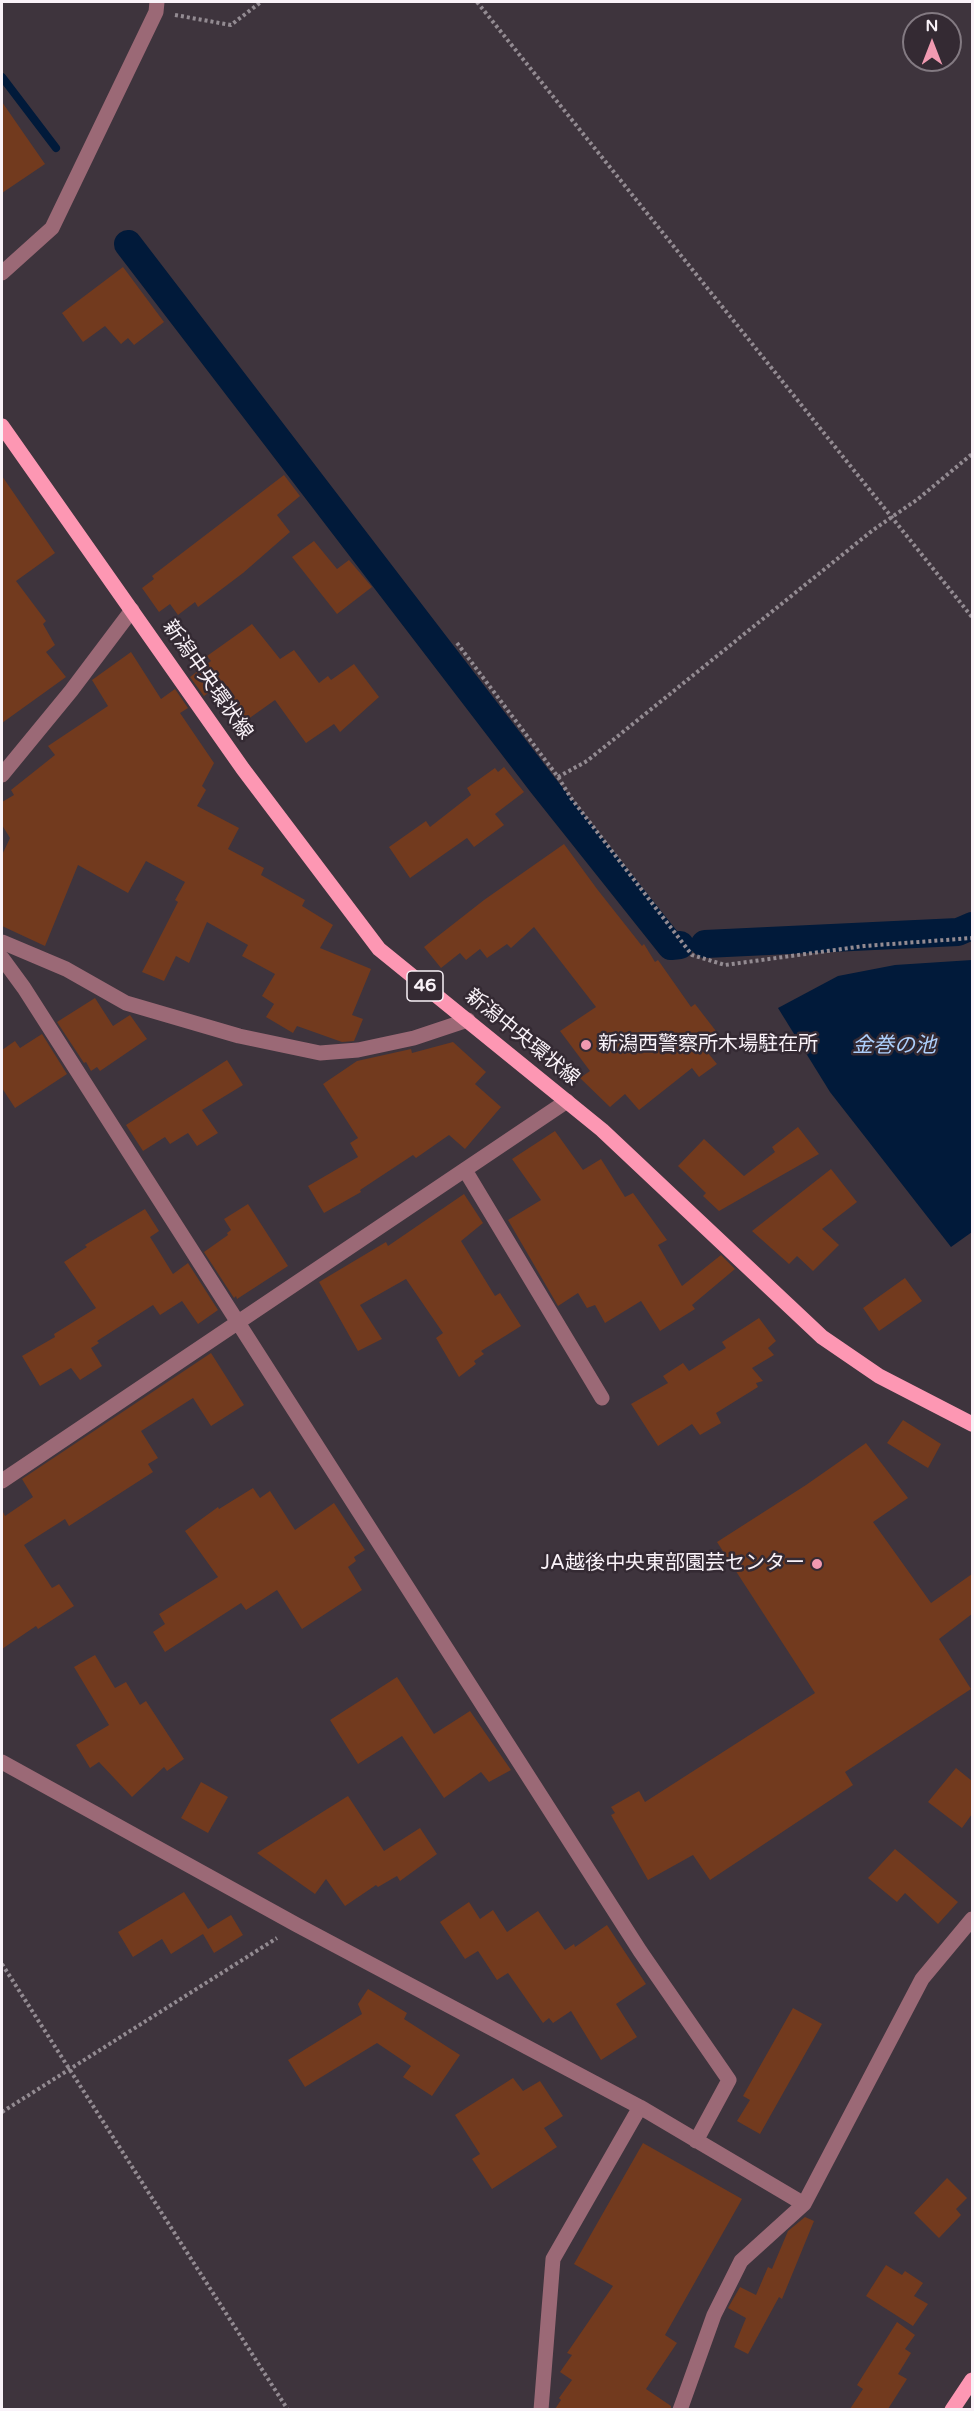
<!DOCTYPE html>
<html>
<head>
<meta charset="utf-8">
<style>
  body { margin:0 }
  #map { position:relative; width:974px; height:2411px; overflow:hidden; background:#3e343d; font-family:"Varela Round",sans-serif }
  canvas { display:block }
  .frame { position:absolute; inset:0; border:3px solid #f9f2f8; pointer-events:none }
  .north { position:absolute; left:902px; top:12px; width:60px; height:60px; box-sizing:border-box; background:#342a33; border:2px solid #837a82; border-radius:50%; rotate:0deg; font-size:16px; font-weight:700; line-height:24px; text-align:center; color:#f9f2f8 }
  .north::after { content:''; display:block; margin:auto; width:21px; height:27px; background:#f19ab1; clip-path:polygon(50% 0,100% 100%,50% 72%,0 100%) }
</style>
</head>
<body>
<div id="map">
<canvas width="974" height="2411"></canvas>
<div class="frame"></div>
<div class="north">N</div>
</div>
<script>
const context = document.querySelector('canvas').getContext('2d');
context.lineJoin = 'round';
function fillPath(path, color) { context.fillStyle = color; context.fill(path, 'evenodd'); }
const toPath = rows => new Path2D(rows.map(r => 'M' + r).join(''));
function stroke(path, color, width, dash) { context.strokeStyle = color; context.lineWidth = width; context.lineCap = dash ? 'butt' : 'round'; context.setLineDash(dash || []); context.stroke(path); }
function drawText(font, color, halo, rows, align = 'center') {
  context.font = font + ' "Varela Round","Noto Sans JP",sans-serif'; context.lineWidth = 5; context.setLineDash([]); context.textBaseline = 'middle'; context.strokeStyle = halo; context.fillStyle = color; for (const [text, x, y, turn = 0] of rows) {
    context.save(); context.translate(x, y); context.rotate((+turn || 0) * Math.PI / 180); context.textAlign = isNaN(turn) ? turn : align; if (halo) context.strokeText(text, 0, 0); context.fillText(text, 0, 0); context.restore();
  }
}
const water = toPath([
  [972,960,972,1232,951,1247,830,1092,778,1008,838,976,895,965]
]);
const stream = toPath([
  [2,77,56,148]
]);
const canal = toPath([
  [128,244,542,784,671,946,680,945],
  [705,944,958,932,972,926]
]);
const building = toPath([
  [2,102,45,164,2,193],
  [123,267,164,322,134,345,128,338,121,344,105,326,83,342,62,313],
  [284,475,300,496,277,515,290,532,243,573,198,607,195,602,178,615,170,604,159,612,142,588,154,579,152,576],
  [2,476,55,553,16,581,46,621,43,624,55,645,46,652,66,677,2,723],
  [314,541,337,569,349,560,372,587,337,614,292,557],
  [252,624,280,659,294,650,319,683,328,676,331,680,354,664,379,697,340,732,334,724,306,743,275,700,244,722,218,686,204,696,190,677,211,661,207,656],
  [131,652,161,699,175,689,188,708,180,713,214,763,202,786,206,790,197,806,239,828,228,849,264,868,261,875,305,900,302,906,333,925,320,948,371,969,352,1015,363,1019,354,1041,342,1042,297,1026,293,1033,266,1017,274,1004,262,996,275,974,242,956,248,945,207,922,189,963,176,956,164,981,142,972,178,902,175,900,185,882,146,861,128,893,78,865,45,946,2,926,2,855,10,838,2,825,2,802,14,795,11,790,55,755,48,746,108,706,92,680],
  [504,767,524,792,495,814,504,825,474,847,467,838,410,878,389,847,426,821,430,827,471,795,467,788,495,768,498,772],
  [564,844,597,889,642,946,644,944,655,962,658,960,691,1007,695,1004,719,1035,703,1047,717,1064,699,1077,692,1068,639,1110,625,1094,610,1107,580,1078,590,1071,560,1031,596,1007,534,927,511,948,507,944,487,958,480,949,466,960,460,953,441,968,424,947,484,900],
  [95,998,113,1026,130,1015,147,1039,100,1071,97,1067,91,1071,86,1062,84,1063,57,1022],
  [42,1034,67,1074,15,1108,2,1088,2,1050,15,1041,20,1048],
  [453,1042,486,1072,475,1084,501,1107,465,1149,449,1135,416,1158,413,1155,360,1190,361,1192,324,1213,308,1186,358,1157,350,1143,358,1138,323,1084,357,1061,411,1049,412,1053],
  [227,1060,243,1085,202,1110,218,1133,197,1146,188,1133,170,1144,165,1137,143,1151,126,1125],
  [798,1127,819,1154,719,1211,703,1196,706,1193,678,1166,704,1139,744,1176,775,1152,772,1147],
  [555,1131,583,1170,601,1159,625,1197,633,1193,667,1240,658,1245,682,1286,721,1255,735,1269,692,1305,695,1309,660,1331,641,1301,605,1323,595,1305,587,1308,578,1293,558,1306,508,1220,541,1200,512,1159],
  [831,1169,857,1202,822,1229,839,1245,813,1271,797,1256,789,1264,752,1231],
  [464,1194,483,1223,461,1241,495,1296,500,1293,521,1326,481,1351,484,1354,474,1361,476,1364,459,1377,436,1338,443,1333,406,1279,360,1305,382,1339,358,1351,319,1282,386,1242,388,1246],
  [248,1204,288,1266,237,1299,236,1296,234,1298,204,1252,228,1235,227,1233,231,1230,224,1219],
  [145,1209,159,1231,150,1237,173,1274,188,1263,218,1310,198,1324,182,1301,160,1315,153,1305,97,1341,99,1343,91,1348,102,1366,80,1380,71,1368,40,1386,22,1356,55,1337,54,1334,96,1308,64,1262,87,1247,85,1245],
  [905,1278,922,1301,879,1331,863,1308],
  [759,1318,776,1341,768,1348,774,1355,752,1368,763,1381,756,1383,758,1387,716,1413,721,1423,700,1435,692,1424,658,1446,631,1404,668,1383,663,1376,683,1363,689,1371,726,1348,722,1342],
  [211,1353,244,1405,211,1426,193,1398,141,1431,158,1458,148,1464,153,1472,69,1526,65,1519,24,1545,52,1588,59,1584,74,1606,38,1629,36,1626,2,1649,2,1510,5,1516,33,1497,22,1479],
  [903,1420,941,1444,928,1468,887,1443],
  [866,1443,908,1498,873,1522,931,1603,972,1574,972,1614,939,1639,971,1689,845,1772,853,1785,710,1880,693,1855,648,1880,611,1815,615,1813,611,1807,639,1791,645,1802,815,1693,717,1542,806,1485],
  [253,1488,260,1498,270,1491,295,1530,334,1503,365,1550,354,1557,356,1561,348,1567,362,1590,302,1629,277,1590,246,1610,241,1603,165,1652,153,1632,165,1624,159,1614,218,1577,185,1531,218,1507,219,1509],
  [95,1655,115,1688,126,1682,140,1705,146,1701,184,1759,167,1771,164,1767,132,1797,99,1762,90,1768,76,1745,109,1725,74,1667],
  [397,1677,434,1734,470,1711,511,1770,489,1782,481,1772,444,1798,402,1736,358,1764,330,1720],
  [956,1768,972,1781,972,1814,962,1828,928,1802],
  [201,1782,228,1797,208,1833,181,1818],
  [348,1796,384,1851,420,1828,437,1854,400,1881,397,1876,378,1887,376,1885,345,1906,326,1879,315,1894,257,1853],
  [895,1849,958,1902,938,1924,905,1893,897,1902,868,1878],
  [184,1892,208,1929,231,1915,243,1935,214,1953,203,1934,171,1954,162,1939,133,1957,118,1932],
  [469,1902,480,1919,493,1910,507,1932,538,1911,565,1950,574,1944,575,1947,607,1925,646,1984,616,2004,637,2037,601,2060,571,2011,553,2023,549,2018,543,2023,508,1973,497,1980,478,1951,465,1959,440,1922],
  [368,1989,407,2013,404,2019,460,2055,432,2096,403,2077,411,2066,377,2043,305,2087,288,2060,362,2014,358,2004],
  [793,2008,822,2024,760,2134,737,2121,750,2100,743,2096],
  [513,2078,523,2091,540,2081,563,2116,544,2128,557,2147,492,2189,472,2159,480,2154,455,2115],
  [643,2143,742,2199,665,2335,677,2343,646,2389,671,2406,671,2409,555,2409,561,2400,559,2398,572,2380,560,2372,572,2355,567,2353,613,2286,574,2264],
  [947,2178,967,2198,956,2209,961,2215,939,2238,914,2213],
  [805,2217,814,2221,782,2299,779,2297,748,2354,734,2347,746,2318,728,2308,740,2287,756,2295,768,2267,772,2269,788,2231],
  [886,2265,902,2275,905,2271,923,2283,914,2296,928,2304,913,2326,866,2296],
  [897,2322,915,2335,905,2349,911,2353,898,2374,907,2379,888,2409,850,2409,863,2389,857,2385]
]);
const path = toPath([
  [477,2,972,617],
  [175,15,231,25,261,2],
  [457,643,558,777,571,798,692,955,725,965,864,946,972,938],
  [558,777,587,761,873,530,918,499,972,454],
  [2,1964,288,2410],
  [2,2112,277,1938]
]);
const minor = toPath([
  [2,273,52,228,156,12,157,2],
  [2,775,71,691,132,610],
  [2,942,66,969,126,1003,239,1036,320,1053,358,1050,414,1038,468,1020],
  [2,958,24,988,640,1951,729,2080,696,2141],
  [465,1170,602,1398],
  [2,1481,567,1101],
  [2,1762,297,1925,640,2107,804,2204],
  [541,2410,553,2259,640,2107],
  [680,2410,714,2315,741,2261,804,2204,922,1979,972,1919]
]);
const major = toPath([
  [2,426,243,769,379,949,602,1130,822,1337,879,1376,972,1424],
  [952,2410,972,2380]
]);
const markers = [
  [586,1045,6,"#f19ab1"],
  [817,1564,6,"#f19ab1"]
];
const shields = [
  [425,986,36]
];
const shieldNames = [
  ["46",425,986]
];
const streetNames = [
  ["新潟中央環状線",207,680,55],
  ["新潟中央環状線",522,1038,39]
];
const poiNames = [
  ["新潟西警察所木場駐在所",598,1045],
  ["JA越後中央東部園芸センター",805,1564,"right"]
];
const waterNames = [
  ["金巻の池",894,1046]
];
fillPath(water, '#011a3a');
stroke(stream, '#011a3a', 8);
stroke(canal, '#011a3a', 28);
fillPath(building, '#723a1e');
stroke(path, '#938b92', 4, [3, 3]);
stroke(minor, '#9b6976', 15);
stroke(major, '#fd97b3', 15);
for (const [x, y, r, color] of markers) { const dot = new Path2D(); dot.arc(x, y, r, 0, 2 * Math.PI); context.fillStyle = color; context.fill(dot); stroke(dot, '#342a33', 2); }
for (const [x, y, w] of shields) { const box = new Path2D(); box.roundRect(x - w / 2, y - 15, w, 30, 4.5); context.fillStyle = '#342a33'; context.fill(box); stroke(box, '#f9f2f8', 1.5); }
drawText('bold 18px', '#f9f2f8', null, shieldNames);
drawText('20px', '#f9f2f8', '#342a33', streetNames);
drawText('20px', '#f9f2f8', '#342a33', poiNames, 'left');
drawText('italic 21px', '#adcffb', '#342a33', waterNames);
</script>
</body>
</html>
